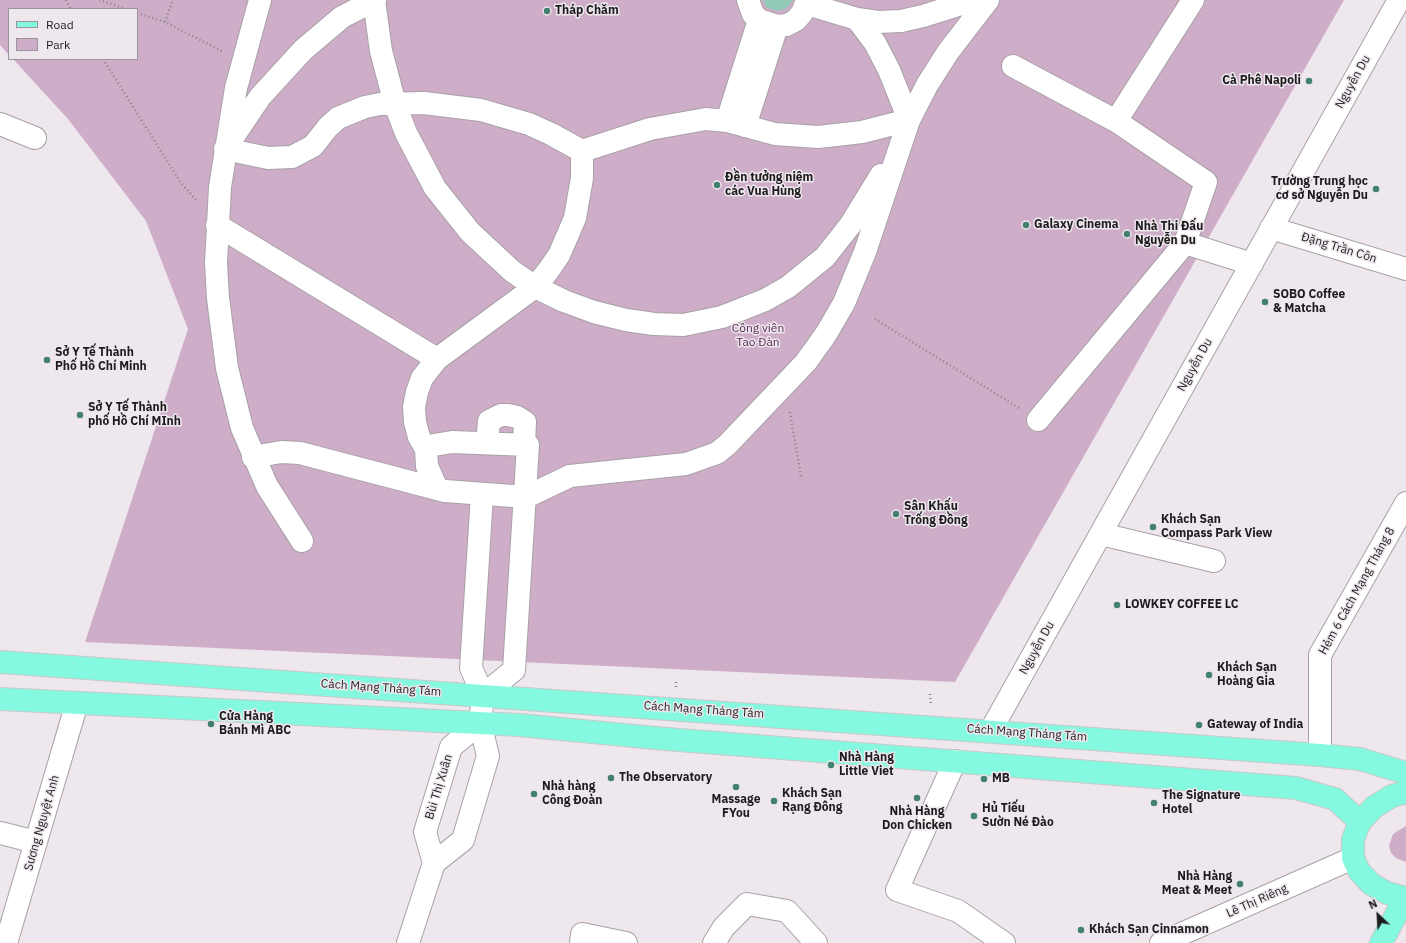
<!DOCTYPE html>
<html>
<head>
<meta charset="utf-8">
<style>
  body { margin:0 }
  #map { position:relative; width:1406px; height:943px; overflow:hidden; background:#eee7ed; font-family:"IBM Plex Sans",sans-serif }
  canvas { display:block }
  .legend { position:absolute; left:8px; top:8px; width:130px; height:52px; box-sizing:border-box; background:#eee7ed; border:1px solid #9a959a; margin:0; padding:5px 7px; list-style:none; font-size:12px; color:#1d1b1d }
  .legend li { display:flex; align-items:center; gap:8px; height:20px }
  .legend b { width:20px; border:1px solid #9a959a }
  .north { position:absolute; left:1358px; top:895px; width:40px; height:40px; -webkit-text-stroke:3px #eee7ed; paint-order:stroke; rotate:335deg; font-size:11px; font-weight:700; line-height:16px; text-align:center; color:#1d1b1d }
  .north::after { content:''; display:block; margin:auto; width:14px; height:18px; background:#1d1b1d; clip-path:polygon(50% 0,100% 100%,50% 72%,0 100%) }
</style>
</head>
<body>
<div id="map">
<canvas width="1406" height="943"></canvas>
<ul class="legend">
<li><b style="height:5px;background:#85f9df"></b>Road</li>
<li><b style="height:11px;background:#ceadc8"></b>Park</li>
</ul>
<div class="north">N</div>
</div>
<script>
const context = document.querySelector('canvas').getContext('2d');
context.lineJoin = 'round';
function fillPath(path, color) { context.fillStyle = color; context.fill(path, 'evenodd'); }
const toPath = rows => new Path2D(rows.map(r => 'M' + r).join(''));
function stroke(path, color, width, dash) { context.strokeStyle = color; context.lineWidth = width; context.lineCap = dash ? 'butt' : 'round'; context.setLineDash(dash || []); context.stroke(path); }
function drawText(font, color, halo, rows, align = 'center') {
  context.font = font + ' "IBM Plex Sans",sans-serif'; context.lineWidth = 3; context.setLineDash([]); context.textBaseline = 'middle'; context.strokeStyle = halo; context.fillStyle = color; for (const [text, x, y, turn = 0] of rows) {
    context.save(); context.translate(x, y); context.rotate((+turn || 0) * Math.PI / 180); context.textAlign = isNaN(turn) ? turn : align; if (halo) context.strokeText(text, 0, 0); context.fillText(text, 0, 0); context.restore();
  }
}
const green = toPath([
  [0,0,1344,0,955,682,85,642,188,329,146,221,68,119,13,59,137,59,137,9,9,9,9,55,0,45],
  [1406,826,1406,862,1396,858,1391,853,1389,846,1393,834]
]);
const water = toPath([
  [763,0,793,0,786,9,776,11,766,7]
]);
const path = toPath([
  [66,0,71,9],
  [99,0,126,9],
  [555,7,559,0],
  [137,13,165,22,222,51],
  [165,22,173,0],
  [103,59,181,183,196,200],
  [875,319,1019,408],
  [790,412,801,477],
  [676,687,676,680],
  [930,694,931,706]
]);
const minor = toPath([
  [260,0,236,88,220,187,216,263,218,298,227,368,242,428,267,486,302,541],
  [374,0,381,51,395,104,406,133,435,188,470,232,512,271,535,287,564,301,594,312,626,320,654,324,683,325,722,317,765,300,788,287,825,257,851,224,881,175],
  [375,0,342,17,303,50,260,97,225,149,268,158,292,157,313,146,328,127,338,118,365,107,380,104,424,103,481,110,529,124,551,134,582,151,650,129,706,119,727,121,775,134,818,137,862,132,909,120],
  [748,0,753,14,759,20,777,26,787,25,796,20,802,13,807,0],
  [807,4,857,19,878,22,901,21,923,16,974,0],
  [1013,66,1116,121,1206,182,1185,243],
  [727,121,759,20],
  [1116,121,1193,0],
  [0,124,35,138],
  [745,126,777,26],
  [905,128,927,85,948,52,988,0],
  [217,225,437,359],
  [1271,228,1406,269],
  [1038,420,1185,243,1252,264],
  [487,443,489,421,501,415,508,415,517,417,525,422,524,445],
  [426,449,434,445,452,442,528,445,514,670,483,695],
  [253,457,281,452,300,453,445,491,526,497,570,476,686,464,717,453,727,445,806,362,826,334,844,303,865,252,909,120,889,70,875,43,857,19],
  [437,489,427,466,426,449,419,437,415,422,414,407,417,392,422,378,437,359,535,287,548,271,559,255,575,218,582,178,582,151],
  [1101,534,1214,561],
  [991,730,1399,0],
  [1320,755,1320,655,1406,503],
  [955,761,897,890,958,911,1004,943],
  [0,833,36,842],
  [434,863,425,832,451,747,480,723],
  [6,943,77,703],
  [408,943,434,863,463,840,488,756,480,723,483,695,471,668,482,495],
  [581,943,582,934,626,943],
  [714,943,724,927,747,904,787,911,816,943],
  [1161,943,1353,858]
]);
const major = toPath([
  [0,662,1320,755,1360,759,1406,773],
  [0,699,519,725,666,739,1296,788,1335,799,1360,822],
  [1406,792,1392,796,1374,807,1360,822,1353,839,1353,858,1359,871,1371,884,1387,893,1406,898],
  [1381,943,1405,898]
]);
const markers = [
  [547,11,4,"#42816f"],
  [1309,81,4,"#42816f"],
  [717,185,4,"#42816f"],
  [1376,189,4,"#42816f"],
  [1026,225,4,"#42816f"],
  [1127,234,4,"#42816f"],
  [1265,302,4,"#42816f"],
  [47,360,4,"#42816f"],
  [80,415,4,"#42816f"],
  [896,514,4,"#42816f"],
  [1153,527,4,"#42816f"],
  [1117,605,4,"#42816f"],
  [1209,675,4,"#42816f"],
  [211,724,4,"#42816f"],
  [1199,725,4,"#42816f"],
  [831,765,4,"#42816f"],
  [611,778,4,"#42816f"],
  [984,779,4,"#42816f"],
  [736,787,4,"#42816f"],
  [534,794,4,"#42816f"],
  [917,798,4,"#42816f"],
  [774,801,4,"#42816f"],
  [1154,803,4,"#42816f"],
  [974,816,4,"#42816f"],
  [1240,884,4,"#42816f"],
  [1081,930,4,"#42816f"]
];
const poiNames = [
  ["Tháp Chăm",555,11],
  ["Cà Phê Napoli",1301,81,"right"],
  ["Đền tưởng niệm",725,178],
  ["các Vua Hùng",725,192],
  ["Trường Trung học",1368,182,"right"],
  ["cơ sở Nguyễn Du",1368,196,"right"],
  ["Galaxy Cinema",1034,225],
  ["Nhà Thi Đấu",1135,227],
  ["Nguyễn Du",1135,241],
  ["SOBO Coffee",1273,295],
  ["& Matcha",1273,309],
  ["Sở Y Tế Thành",55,353],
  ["Phố Hồ Chí Minh",55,367],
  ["Sở Y Tế Thành",88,408],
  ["phố Hồ Chí MInh",88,422],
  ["Sân Khấu",904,507],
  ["Trống Đồng",904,521],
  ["Khách Sạn",1161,520],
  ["Compass Park View",1161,534],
  ["LOWKEY COFFEE LC",1125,605],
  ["Khách Sạn",1217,668],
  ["Hoàng Gia",1217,682],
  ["Cửa Hàng",219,717],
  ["Bánh Mì ABC",219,731],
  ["Gateway of India",1207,725],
  ["Nhà Hàng",839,758],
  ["Little Viet",839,772],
  ["The Observatory",619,778],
  ["MB",992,779],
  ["Nhà hàng",542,787],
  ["Công Đoàn",542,801],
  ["Khách Sạn",782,794],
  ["Rạng Đông",782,808],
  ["The Signature",1162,796],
  ["Hotel",1162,810],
  ["Massage",736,800,"center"],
  ["FYou",736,814,"center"],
  ["Hủ Tiếu",982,809],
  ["Sườn Né Đào",982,823],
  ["Nhà Hàng",917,812,"center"],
  ["Don Chicken",917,826,"center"],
  ["Nhà Hàng",1232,877,"right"],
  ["Meat & Meet",1232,891,"right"],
  ["Khách Sạn Cinnamon",1089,930]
];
const streetNames = [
  ["Nguyễn Du",1353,82,-61],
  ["Đặng Trần Côn",1339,248,17],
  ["Nguyễn Du",1195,365,-61],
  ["Hẻm 6 Cách Mạng Tháng 8",1357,591,-61],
  ["Nguyễn Du",1037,648,-61],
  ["Cách Mạng Tháng Tám",381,688,4],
  ["Cách Mạng Tháng Tám",704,710,4],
  ["Cách Mạng Tháng Tám",1027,733,4],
  ["Bùi Thị Xuân",439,787,-73],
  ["Sương Nguyệt Anh",42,823,-74],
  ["Lê Thị Riêng",1257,901,-24]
];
const parkNames = [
  ["Công viên",758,329],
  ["Tao Đàn",758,343]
];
fillPath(green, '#ceadc8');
fillPath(water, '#94cab9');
stroke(minor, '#a8a1a7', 24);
stroke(major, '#c9c8c9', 24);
stroke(path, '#878387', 2.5, [1, 3]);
stroke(minor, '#fff', 22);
stroke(major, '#85f9df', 22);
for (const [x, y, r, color] of markers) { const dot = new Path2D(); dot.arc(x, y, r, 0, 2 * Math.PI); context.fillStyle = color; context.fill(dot); stroke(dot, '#eee7ed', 1.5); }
drawText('bold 12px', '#1d1b1d', '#eee7ed', poiNames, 'left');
drawText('12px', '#1d1b1d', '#eee7ed', streetNames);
drawText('12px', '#582952', '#eee7ed', parkNames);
</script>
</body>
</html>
